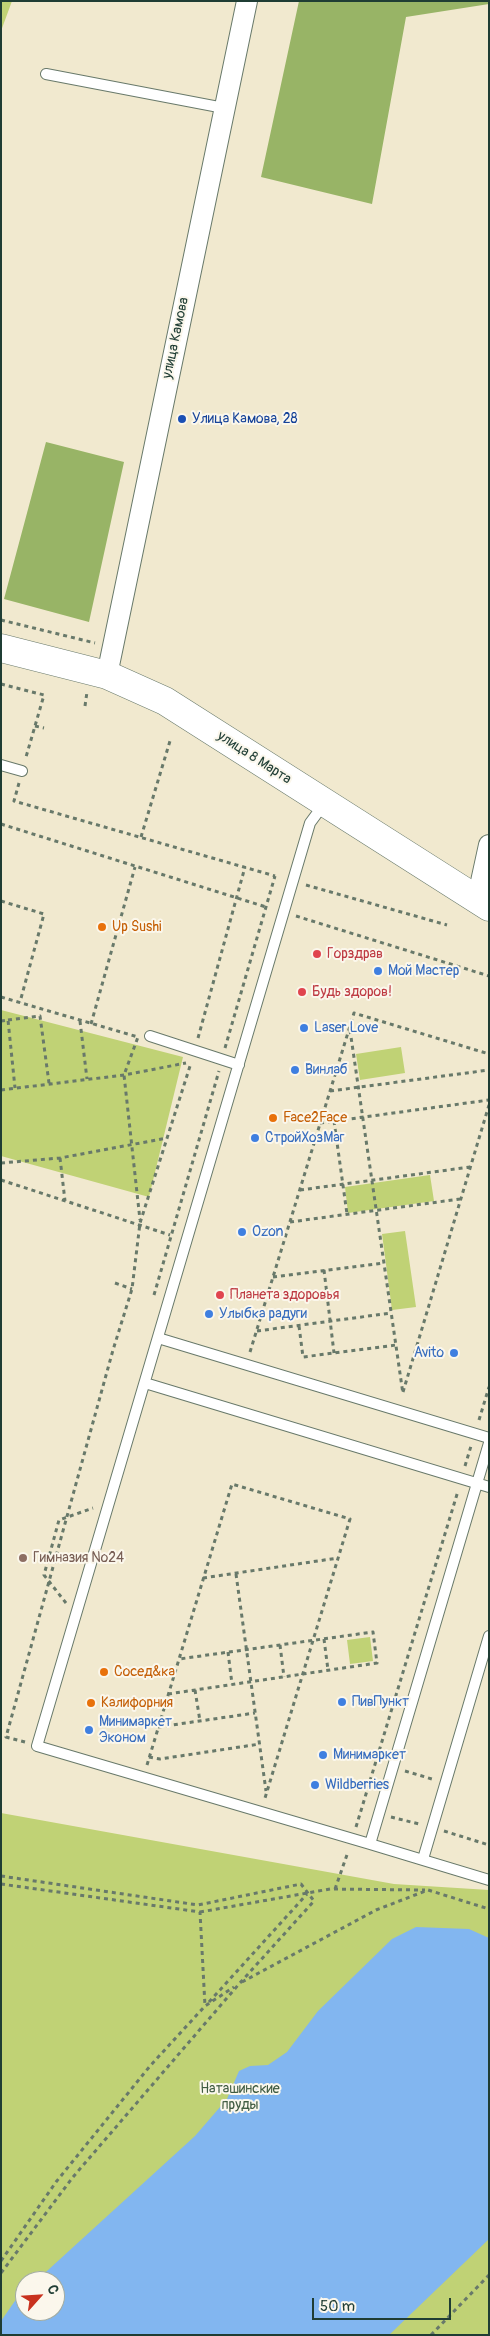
<!DOCTYPE html>
<html>
<head>
<meta charset="utf-8">
<style>
  body { margin:0 }
  #map { position:relative; width:490px; height:2336px; overflow:hidden; background:#f1e9cf; font-family:Pangolin,sans-serif }
  canvas { display:block }
  .frame { position:absolute; inset:0; border:2px solid #1f3d34; pointer-events:none }
  .north { position:absolute; left:15px; top:2271px; width:50px; height:50px; box-sizing:border-box; background:#fbf7ec; border:1px solid #a3ada2; border-radius:50%; rotate:64deg; font-size:14px; font-weight:700; line-height:20px; text-align:center; color:#1f3d34 }
  .north::after { content:''; display:block; margin:auto; width:18px; height:22px; background:#c8321e; clip-path:polygon(50% 0,100% 100%,50% 72%,0 100%) }
  .scale { position:absolute; left:312px; top:2298px; width:139px; height:22px; box-sizing:border-box; border:2px solid #1f3d34; border-top:0; padding-left:6px; font-size:15px; line-height:18px; white-space:nowrap; color:#1f3d34; -webkit-text-stroke:4px #fbf7ec; paint-order:stroke }
</style>
</head>
<body>
<div id="map">
<canvas width="490" height="2336"></canvas>
<div class="frame"></div>
<div class="north">С</div>
<div class="scale">50 m</div>
</div>
<script>
const context = document.querySelector('canvas').getContext('2d');
context.lineJoin = 'round';
function fillPath(path, color) { context.fillStyle = color; context.fill(path, 'evenodd'); }
const toPath = rows => new Path2D(rows.map(r => 'M' + r).join(''));
function stroke(path, color, width, dash) { context.strokeStyle = color; context.lineWidth = width; context.lineCap = dash ? 'butt' : 'round'; context.setLineDash(dash || []); context.stroke(path); }
function drawText(font, color, halo, rows, align = 'center') {
  context.font = font + ' Pangolin,sans-serif'; context.lineWidth = 4; context.setLineDash([]); context.textBaseline = 'middle'; context.strokeStyle = halo; context.fillStyle = color; for (const [text, x, y, turn = 0] of rows) {
    context.save(); context.translate(x, y); context.rotate((+turn || 0) * Math.PI / 180); context.textAlign = isNaN(turn) ? turn : align; if (halo) context.strokeText(text, 0, 0); context.fillText(text, 0, 0); context.restore();
  }
}
const green = toPath([
  [1,1,12,1,1,31],
  [1,1010,183,1057,149,1197,1,1156],
  [401,1047,405,1073,360,1080,356,1054],
  [430,1175,434,1201,348,1213,345,1187],
  [405,1231,416,1307,392,1310,382,1234],
  [370,1637,373,1661,350,1664,347,1640],
  [1,1813,394,1884,489,1890,489,2335,1,2335],
  [25,2281,55,2281,55,2311,25,2311]
]);
const forest = toPath([
  [299,1,489,1,489,4,406,17,372,204,261,177],
  [46,442,124,462,89,622,4,599]
]);
const water = toPath([
  [416,1927,469,1929,489,1938,489,2239,389,2335,1,2335,1,2321,17,2298,25,2291,25,2311,55,2311,55,2281,36,2281,195,2136,227,2099,239,2071,250,2066,268,2065,287,2052,318,2011,392,1939]
]);
const path = toPath([
  [1,620,95,643],
  [1,684,44,695,26,757],
  [85,706,87,692],
  [35,726,44,728],
  [19,783,14,801,275,876],
  [1,824,266,907],
  [141,837,170,741],
  [306,885,447,925],
  [1,901,44,914,20,1002],
  [296,916,489,976],
  [1,997,138,1037,124,1075,140,1220],
  [8,1020,40,1016,49,1083],
  [1,1021,8,1020,15,1088],
  [80,1021,87,1079],
  [91,1024,135,867],
  [350,1030,403,1394],
  [198,1038,245,867],
  [225,1048,275,876],
  [1,1090,124,1075,186,1063],
  [330,1091,489,1070],
  [334,1121,347,1214],
  [320,1123,489,1100],
  [60,1158,65,1201],
  [1,1163,60,1158,167,1138],
  [1,1180,170,1235],
  [300,1190,470,1167],
  [290,1222,460,1199],
  [324,1270,334,1353],
  [273,1277,384,1263],
  [115,1283,132,1289],
  [154,1295,219,1071],
  [299,1326,303,1357,396,1345],
  [257,1331,391,1313],
  [250,1352,354,1013,489,1054],
  [403,1392,489,1105],
  [479,1420,489,1387],
  [465,1466,471,1446],
  [236,1574,266,1791],
  [203,1578,338,1558],
  [66,1603,44,1575,59,1520,93,1508],
  [324,1639,328,1670],
  [280,1645,284,1677],
  [228,1652,232,1684],
  [195,1690,200,1721],
  [168,1694,377,1663,373,1632,179,1659],
  [158,1727,255,1713],
  [25,1742,6,1737,113,1350,132,1289,140,1223,191,1063],
  [149,1757,160,1759,260,1744],
  [147,1765,232,1484,350,1519,265,1798],
  [405,1771,432,1779],
  [391,1817,419,1824],
  [356,1827,458,1491],
  [444,1831,489,1845],
  [1,1876,198,1905,301,1884,314,1901,239,1984,73,2177,1,2273],
  [1,1884,200,1912,205,2006],
  [335,1889,348,1852],
  [200,1912,330,1889,425,1890],
  [242,1982,376,1910,428,1890,489,1909],
  [209,2002,307,1894],
  [1,2261,56,2182,150,2066,205,2006,234,1987],
  [431,2335,489,2275]
]);
const lane = toPath([
  [46,74,224,108],
  [1,765,22,771],
  [324,804,310,823,37,1746,370,1844,489,1443],
  [150,1036,239,1065],
  [158,1338,489,1438],
  [145,1383,489,1487],
  [370,1844,489,1880],
  [423,1859,489,1636]
]);
const street = toPath([
  [107,675,247,1],
  [477,900,489,845]
]);
const secondary = toPath([
  [1,648,107,675,165,701,489,907]
]);
const markers = [
  [182,419,5,"#1a4fb4"],
  [102,927,5,"#e8710a"],
  [317,954,5,"#e0444e"],
  [378,971,5,"#3f7fe0"],
  [302,992,5,"#e0444e"],
  [304,1028,5,"#3f7fe0"],
  [295,1070,5,"#3f7fe0"],
  [273,1118,5,"#e8710a"],
  [255,1138,5,"#3f7fe0"],
  [242,1232,5,"#3f7fe0"],
  [220,1295,5,"#e0444e"],
  [209,1314,5,"#3f7fe0"],
  [454,1353,5,"#3f7fe0"],
  [23,1558,5,"#8d6e63"],
  [104,1672,5,"#e8710a"],
  [342,1702,5,"#3f7fe0"],
  [91,1703,5,"#e8710a"],
  [89,1730,5,"#3f7fe0"],
  [323,1755,5,"#3f7fe0"],
  [315,1785,5,"#3f7fe0"]
];
const streetNames = [
  ["улица Камова",176,338,-78],
  ["улица 8 Марта",254,758,33]
];
const transitNames = [
  ["Улица Камова, 28",192,419]
];
const foodNames = [
  ["Up Sushi",112,927],
  ["Face2Face",283,1118],
  ["Сосед&ка",114,1672],
  ["Калифорния",101,1703]
];
const healthNames = [
  ["Горздрав",327,954],
  ["Будь здоров!",312,992],
  ["Планета здоровья",230,1295]
];
const shopNames = [
  ["Мой Мастер",388,971],
  ["Laser Love",314,1028],
  ["Винлаб",305,1070],
  ["СтройХозМаг",265,1138],
  ["Ozon",252,1232],
  ["Улыбка радуги",219,1314],
  ["Avito",444,1353,"right"],
  ["ПивПункт",352,1702],
  ["Минимаркет",99,1722],
  ["Эконом",99,1738],
  ["Минимаркет",333,1755],
  ["Wildberries",325,1785]
];
const educationNames = [
  ["Гимназия №24",33,1558]
];
const parkNames = [
  ["Наташинские",240,2089],
  ["пруды",240,2105]
];
fillPath(green, '#c0d275');
fillPath(forest, '#98b466');
fillPath(water, '#82b6f0');
stroke(lane, '#68796a', 12);
stroke(street, '#68796a', 22);
stroke(secondary, '#68796a', 29);
stroke(path, '#68796a', 3, [4, 4]);
stroke(lane, '#fff', 10);
stroke(street, '#fff', 20);
stroke(secondary, '#fff', 28);
for (const [x, y, r, color] of markers) { const dot = new Path2D(); dot.arc(x, y, r, 0, 2 * Math.PI); context.fillStyle = color; context.fill(dot); stroke(dot, '#fbf7ec', 2); }
drawText('14px', '#1f3d34', '#fbf7ec', streetNames);
drawText('14px', '#164399', '#fbf7ec', transitNames, 'left');
drawText('14px', '#c56008', '#fbf7ec', foodNames, 'left');
drawText('14px', '#be3a42', '#fbf7ec', healthNames, 'left');
drawText('14px', '#366cbe', '#fbf7ec', shopNames, 'left');
drawText('14px', '#785e54', '#fbf7ec', educationNames, 'left');
drawText('14px', '#3f5b41', '#fbf7ec', parkNames);
</script>
</body>
</html>
